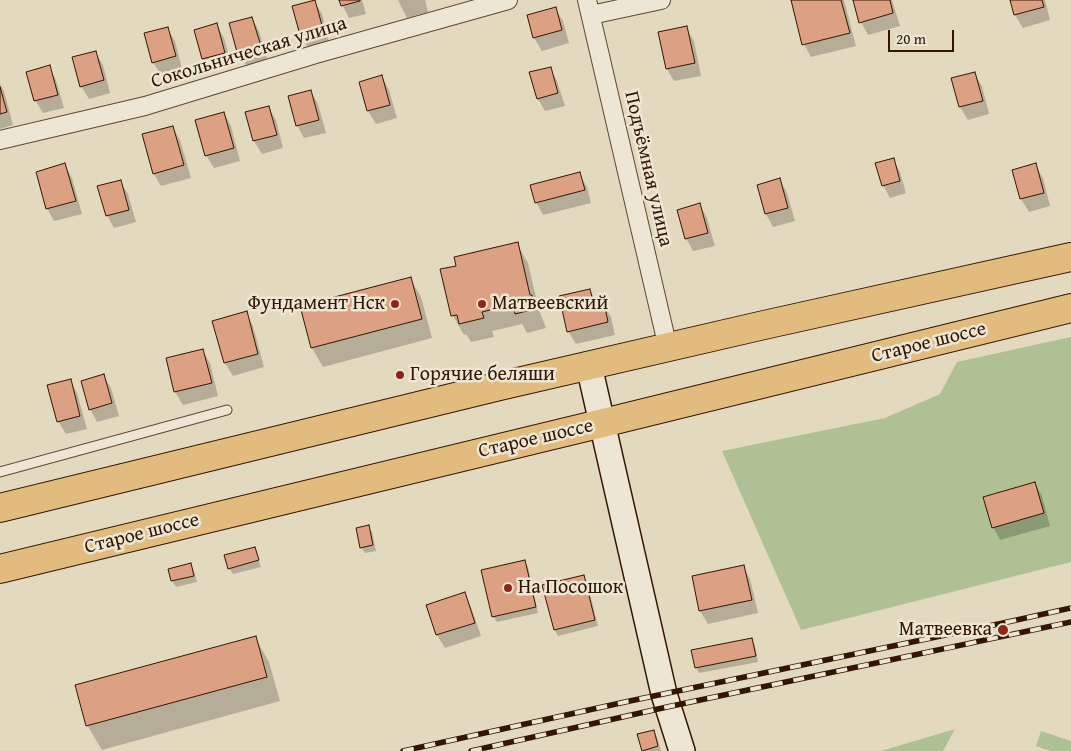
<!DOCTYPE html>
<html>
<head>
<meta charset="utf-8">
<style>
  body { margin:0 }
  #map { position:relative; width:1071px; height:751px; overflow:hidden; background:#e3d9be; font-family:"Gentium Book Plus",serif }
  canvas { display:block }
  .scale { position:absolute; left:888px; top:30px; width:66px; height:22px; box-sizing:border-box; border:2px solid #331601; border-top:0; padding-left:6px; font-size:15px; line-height:18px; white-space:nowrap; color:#331601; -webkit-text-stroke:4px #ede6d5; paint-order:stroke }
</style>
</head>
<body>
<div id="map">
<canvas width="1071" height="751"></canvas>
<div class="scale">20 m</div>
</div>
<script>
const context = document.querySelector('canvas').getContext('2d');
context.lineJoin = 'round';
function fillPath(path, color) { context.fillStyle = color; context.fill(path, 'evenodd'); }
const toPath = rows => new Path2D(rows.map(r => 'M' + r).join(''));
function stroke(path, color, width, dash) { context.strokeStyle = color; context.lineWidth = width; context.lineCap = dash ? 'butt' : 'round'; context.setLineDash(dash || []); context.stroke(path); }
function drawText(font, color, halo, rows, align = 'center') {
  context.font = font + ' "Gentium Book Plus",serif'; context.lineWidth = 5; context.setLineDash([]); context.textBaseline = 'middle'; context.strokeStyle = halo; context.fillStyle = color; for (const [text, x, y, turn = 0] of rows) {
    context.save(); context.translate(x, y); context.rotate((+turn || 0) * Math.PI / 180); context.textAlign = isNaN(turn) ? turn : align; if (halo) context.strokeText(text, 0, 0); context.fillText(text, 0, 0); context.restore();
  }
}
const green = toPath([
  [1071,337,1071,562,801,630,722,451,885,418,940,394,957,362],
  [955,729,943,751,881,751],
  [1041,731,1071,741,1071,751,1050,751,1036,746]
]);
const shadow = toPath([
  [340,0,362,0,366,14,349,18],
  [398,0,425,0,428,12,407,18],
  [796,0,844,0,856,46,811,57,804,44],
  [854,0,892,0,900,26,868,35,861,22],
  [1011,0,1045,0,1050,20,1023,28,1015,15],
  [314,1,322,14,329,42,308,48,301,35],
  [555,8,563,21,569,43,542,51,534,38,528,16],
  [252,18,259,31,267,59,246,65,238,52,231,24],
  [217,25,224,38,232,66,210,72,203,59],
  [167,28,175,41,182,69,161,75,153,62],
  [686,28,694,41,701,76,674,81,667,69],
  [95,52,103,65,110,93,89,99,81,86],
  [49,67,56,80,64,108,43,113,35,100],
  [550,68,557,81,565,106,545,111,538,99],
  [974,73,982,86,989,114,968,120,960,107,953,79],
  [382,77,389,90,397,118,376,124,368,111,360,83],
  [0,84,4,91,13,125,0,129],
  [311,92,318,104,326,133,304,138,297,125],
  [268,107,276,120,283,148,262,154,254,141,247,113],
  [224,113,231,126,240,161,214,168,206,155],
  [173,127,180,140,191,178,161,186,154,174],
  [893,159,900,172,906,193,890,198,883,185],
  [65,165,72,178,82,214,54,221,47,208],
  [1035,165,1043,178,1050,206,1029,212,1021,199,1014,171],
  [579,174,587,187,591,203,543,215,536,202],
  [780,180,787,193,795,221,773,227,766,214,758,186],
  [120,182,128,194,136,222,114,228,107,215],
  [700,205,707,218,715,246,693,251,686,238],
  [517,244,528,263,539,310,546,328,527,333,522,324,492,331,494,337,471,342,466,334,464,335,453,316,458,267],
  [410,278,421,297,432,338,323,367,312,348],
  [590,290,598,306,603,304,611,317,615,335,576,344,568,331],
  [246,313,253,326,264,367,233,376,225,363,214,322],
  [202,350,210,363,218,396,183,405,175,392,167,359],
  [104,376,111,388,119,416,97,422,90,409],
  [70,380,77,393,87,429,66,434,58,421],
  [1035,483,1042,496,1050,526,1000,540,993,527],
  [368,526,372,532,376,551,365,553,361,547],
  [254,548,261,567,233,574,229,568],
  [524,561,528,567,538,613,497,622,493,616],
  [191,565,194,571,197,582,176,587,172,581],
  [743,566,750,579,758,613,708,624,700,611],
  [583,576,587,582,598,626,558,636,555,630],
  [464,594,471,607,481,636,445,648,437,635,428,606],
  [255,637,269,662,280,701,102,750,87,725],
  [752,639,755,645,758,662,699,673,696,667],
  [654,731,657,737,661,751,643,751]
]);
const building = toPath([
  [315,0,323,29,300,35,292,6,315,0],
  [339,0,360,0,360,1,341,6,339,0],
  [791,0,841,0,850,33,802,45,791,0],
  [853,0,890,0,893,13,859,23,853,0],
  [1010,0,1042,0,1044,7,1014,15,1010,0],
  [556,7,562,30,533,38,527,15,556,7],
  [252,17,261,46,237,52,229,23,252,17],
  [217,23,225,53,202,59,194,30,217,23],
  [687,26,695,63,666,69,658,32,687,26],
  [168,27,176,56,152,63,144,33,168,27],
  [96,51,104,80,80,87,72,57,96,51],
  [50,65,58,95,34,101,26,72,50,65],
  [551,67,558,93,537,99,529,72,551,67],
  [975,72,983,101,959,107,951,78,975,72],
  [382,75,390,105,367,111,359,82,382,75],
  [0,87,7,112,0,114,0,87],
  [311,90,319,120,296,126,288,96,311,90],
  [269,106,277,135,253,141,245,112,269,106],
  [224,112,234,148,205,156,195,120,224,112],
  [173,126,184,165,153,174,142,134,173,126],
  [894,158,900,181,882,186,875,163,894,158],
  [65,163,76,201,46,209,36,172,65,163],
  [1036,163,1044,193,1020,199,1012,170,1036,163],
  [580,172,585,190,535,203,530,185,580,172],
  [780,178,788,208,765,214,757,185,780,178],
  [121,180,129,210,106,216,97,186,121,180],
  [700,203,708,233,685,239,677,210,700,203],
  [518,242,530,295,532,295,535,309,515,314,513,304,482,312,484,318,459,324,457,315,451,316,440,269,456,266,454,257,518,242],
  [411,277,422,319,311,348,300,306,411,277],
  [590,289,594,305,604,303,608,322,567,332,559,296,590,289],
  [247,311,258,354,224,363,212,321,247,311],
  [203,349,212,383,174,392,166,358,203,349],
  [104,374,112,403,89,410,81,381,104,374],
  [71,379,80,416,57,422,47,385,71,379],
  [1035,482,1044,513,992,528,983,497,1035,482],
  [369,525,373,545,360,548,356,528,369,525],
  [255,547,259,560,228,569,224,555,255,547],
  [525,560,536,607,492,617,481,570,525,560],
  [191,563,194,576,171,581,168,569,191,563],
  [744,565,752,600,699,611,692,576,744,565],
  [584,575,595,620,554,630,542,585,584,575],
  [465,592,475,623,436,635,426,605,465,592],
  [256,636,267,677,86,726,75,685,256,636],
  [752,638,756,656,695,668,691,650,752,638],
  [654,730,658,746,642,751,637,734,654,730]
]);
const lane = toPath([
  [0,472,227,410]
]);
const street = toPath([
  [587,0,668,348],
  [591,15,661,0],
  [0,140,145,106,316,54,508,0]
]);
const secondary = toPath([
  [589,366,664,694,682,751]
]);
const highway = toPath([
  [0,508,500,386,764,325,1071,257],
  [0,569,603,423,1071,308]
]);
const rail = toPath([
  [403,751,625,702,1003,623,1071,608],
  [471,751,667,707,1071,622]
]);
const markers = [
  [395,304,5,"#8f2418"],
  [482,304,5,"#8f2418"],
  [400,375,5,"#8f2418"],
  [508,588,5,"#8f2418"],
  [1003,630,6,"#8f2418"]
];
const streetNames = [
  ["Сокольническая улица",249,53,-17],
  ["Подъёмная улица",648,169,77],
  ["Старое шоссе",929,343,-14],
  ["Старое шоссе",536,439,-13],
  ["Старое шоссе",142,534,-14]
];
const poiNames = [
  ["Фундамент Нск",385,304,"right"],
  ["Матвеевский",492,304],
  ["Горячие беляши",410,375],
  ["На Посошок",518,588],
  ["Матвеевка",992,630,"right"]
];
fillPath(green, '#afc095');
fillPath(shadow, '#0003');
fillPath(building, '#dca082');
stroke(building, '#331601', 1);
stroke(lane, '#5f4730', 11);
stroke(street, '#5f4730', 20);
stroke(secondary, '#331601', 28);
stroke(highway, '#331601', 30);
stroke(lane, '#ede6d5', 9);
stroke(street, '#ede6d5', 18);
stroke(secondary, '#ede6d5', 25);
stroke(highway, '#e2bc7f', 28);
stroke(rail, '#331601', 5.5);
stroke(rail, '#ede6d5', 4, [11]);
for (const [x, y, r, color] of markers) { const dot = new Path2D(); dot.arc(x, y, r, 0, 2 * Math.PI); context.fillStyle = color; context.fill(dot); stroke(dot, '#ede6d5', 2); }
drawText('20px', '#331601', '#ede6d5', streetNames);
drawText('20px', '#331601', '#ede6d5', poiNames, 'left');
</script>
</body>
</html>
